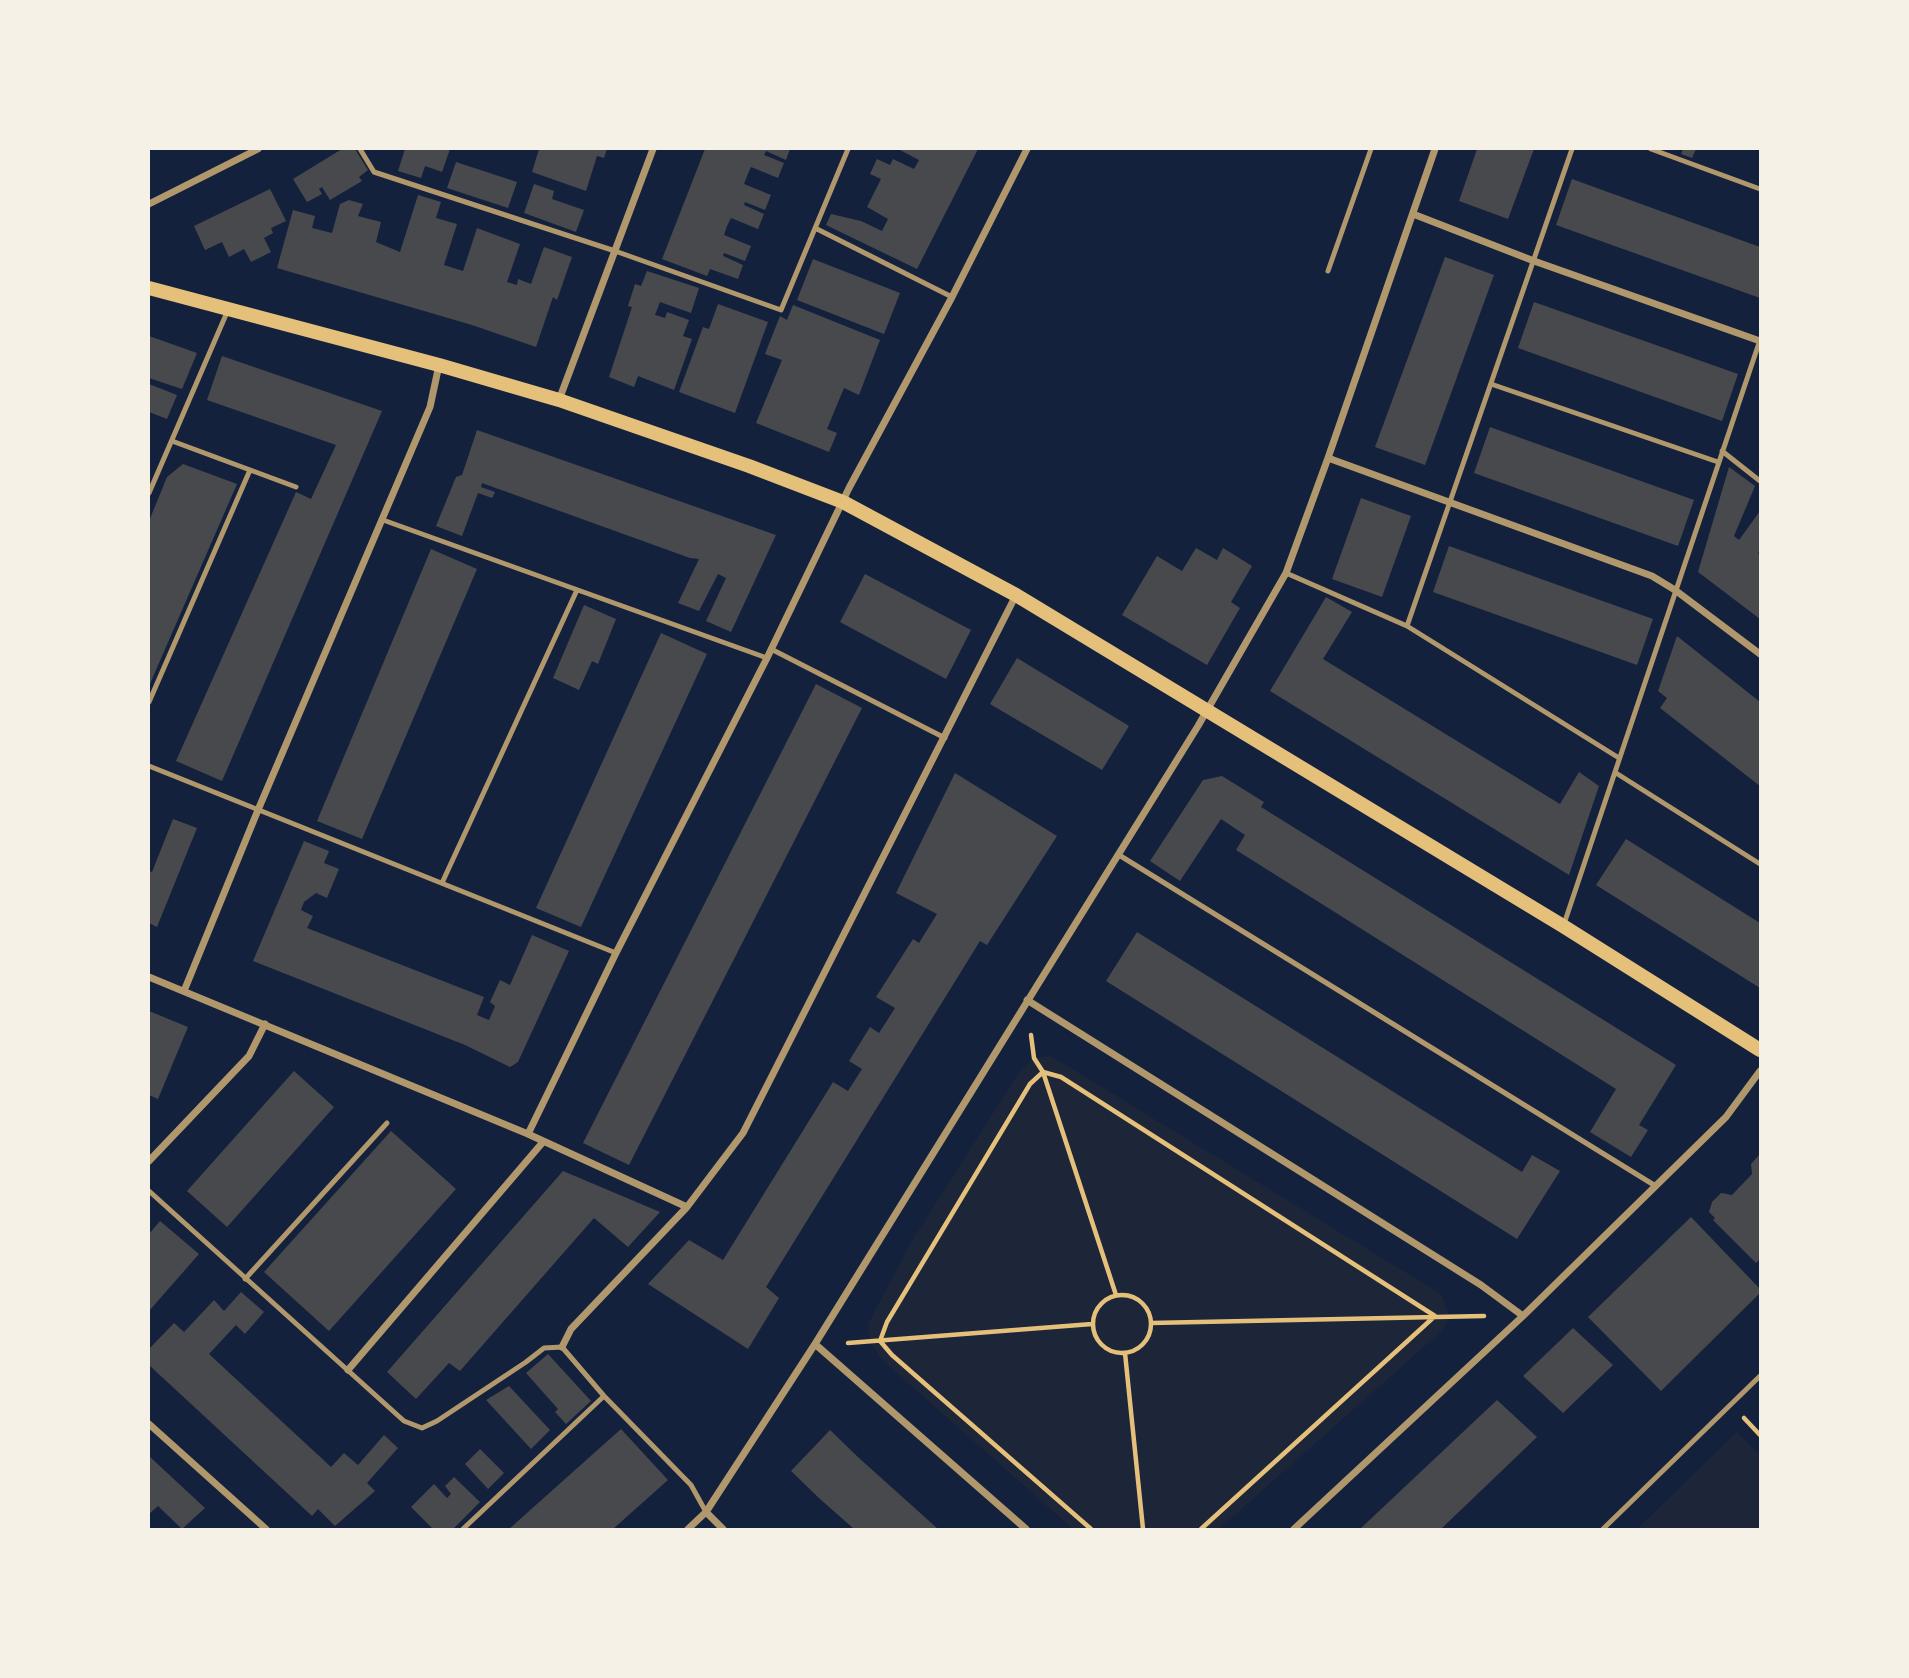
<!DOCTYPE html>
<html>
<head>
<meta charset="utf-8">
<style>
  body { margin:0 }
  #map { position:relative; width:1909px; height:1678px; overflow:hidden; background:#14213d; font-family:Rubik,sans-serif }
  canvas { display:block }
  .frame { position:absolute; inset:0; border:150px solid #f6f1e7; pointer-events:none }
</style>
</head>
<body>
<div id="map">
<canvas width="1909" height="1678"></canvas>
<div class="frame"></div>
</div>
<script>
const context = document.querySelector('canvas').getContext('2d');
context.lineJoin = 'round';
function fillPath(path, color) { context.fillStyle = color; context.fill(path, 'evenodd'); }
const toPath = rows => new Path2D(rows.map(r => 'M' + r).join(''));
function stroke(path, color, width, dash) { context.strokeStyle = color; context.lineWidth = width; context.lineCap = dash ? 'butt' : 'round'; context.setLineDash(dash || []); context.stroke(path); }
const green = toPath([
  [1051,1056,1441,1294,1449,1315,1444,1329,1219,1529,1073,1529,881,1359,870,1342,868,1324,910,1244,1018,1074,1034,1058],
  [1737,1432,1760,1455,1760,1529,1637,1529]
]);
const building = toPath([
  [342,149,355,149,368,170,359,177,362,181,330,200,322,187,319,189,322,194,307,202,293,179],
  [405,149,450,149,442,172,425,166,421,178,398,171],
  [539,149,607,149,604,158,597,156,586,191,532,172],
  [705,149,790,149,786,160,766,151,764,155,784,163,778,178,751,167,747,176,744,184,771,195,765,210,745,202,744,205,764,214,758,229,731,218,727,226,724,235,751,246,745,261,724,253,723,256,743,265,738,279,710,269,707,276,662,259],
  [898,149,978,149,917,269,826,225,831,214,861,221,882,231,888,219,867,207,881,179,870,174,877,159,890,165,893,159,914,169,919,160],
  [1477,149,1534,149,1508,219,1459,201],
  [1683,149,1696,149,1692,158,1681,154],
  [456,162,517,182,508,208,447,188],
  [1572,179,1760,247,1760,298,1556,225],
  [534,184,554,191,552,199,584,210,576,232,524,213],
  [270,189,286,221,271,228,273,233,264,238,271,252,251,262,244,249,229,257,222,242,205,250,194,226],
  [418,195,441,202,436,218,457,224,444,265,463,271,477,228,520,244,507,282,517,285,518,279,531,284,544,247,572,257,557,300,553,297,536,347,472,325,277,268,293,210,315,216,312,228,332,233,340,204,349,200,363,204,358,216,381,222,376,242,400,252],
  [1445,257,1494,275,1425,465,1375,447],
  [813,259,900,293,884,334,797,300],
  [647,271,699,288,691,313,660,302,655,315,665,318,667,312,689,320,683,336,692,339,674,390,638,376,634,387,609,377,632,307,628,306,635,284,641,286],
  [1534,302,1738,374,1722,421,1518,348],
  [718,304,768,322,735,413,679,392,703,327,709,329],
  [793,305,880,340,859,395,844,388,827,429,837,433,829,452,756,423,782,360,765,354,780,316,787,320],
  [149,336,197,353,182,389,149,378],
  [222,356,382,411,222,781,176,761,296,492,311,499,336,445,207,400],
  [149,384,177,395,167,419,149,412],
  [1490,427,1694,500,1678,546,1474,473],
  [477,430,776,535,731,632,706,621,726,578,718,574,699,611,678,603,699,559,690,558,482,483,481,487,495,492,492,498,478,493,462,536,436,526,456,477,462,475],
  [183,464,237,484,149,686,149,521,167,477],
  [1729,467,1755,486,1734,536,1739,540,1760,511,1760,550,1758,553,1760,555,1760,619,1698,572],
  [1361,498,1411,516,1382,597,1332,579],
  [1449,546,1653,619,1637,665,1433,592],
  [1196,548,1217,560,1223,548,1252,566,1231,602,1240,608,1207,665,1122,615,1157,556,1182,571],
  [431,549,477,569,362,839,317,821],
  [865,574,971,630,946,679,840,622],
  [1326,597,1352,612,1323,659,1560,804,1579,772,1599,786,1569,875,1270,691],
  [584,605,616,619,598,664,592,661,579,690,553,678],
  [661,633,707,654,581,927,536,908],
  [1677,636,1760,702,1760,786,1660,708,1667,698,1658,691],
  [1017,658,1129,726,1102,770,990,704],
  [816,684,862,708,629,1165,583,1143],
  [955,773,1057,836,987,945,980,941,766,1287,779,1298,748,1349,648,1284,689,1240,723,1260,833,1082,848,1091,862,1069,849,1061,870,1027,879,1033,895,1008,876,997,913,939,919,943,937,914,896,893],
  [1222,776,1264,802,1261,807,1676,1065,1639,1125,1648,1130,1631,1157,1590,1132,1616,1089,1236,850,1245,835,1221,819,1180,881,1150,861,1203,780],
  [173,819,197,828,157,927,149,923,149,871,152,872],
  [1626,839,1760,923,1760,988,1596,885],
  [304,841,329,851,324,863,339,869,327,898,316,893,304,902,301,910,313,916,307,928,484,997,477,1015,489,1020,495,1006,490,1002,500,980,510,985,532,935,569,951,518,1062,510,1067,465,1045,253,961],
  [1137,932,1522,1172,1532,1155,1560,1171,1517,1239,1106,981],
  [149,1011,188,1027,158,1099,149,1095],
  [294,1071,334,1107,227,1227,187,1191],
  [391,1131,456,1189,329,1331,264,1272],
  [1760,1154,1760,1259,1756,1263,1713,1220,1715,1218,1709,1212,1712,1202,1721,1193,1732,1195,1752,1174,1751,1164],
  [563,1171,660,1212,628,1247,594,1218,460,1371,449,1363,416,1399,387,1372],
  [1691,1217,1760,1289,1760,1293,1661,1391,1588,1317],
  [160,1221,199,1254,149,1311,149,1234],
  [241,1292,264,1312,245,1334,236,1325,209,1354,331,1467,344,1453,358,1465,384,1435,398,1448,367,1483,375,1491,335,1526,318,1509,312,1516,149,1365,149,1349,174,1323,184,1332,214,1300,224,1311],
  [1573,1328,1613,1365,1563,1413,1523,1376],
  [548,1354,591,1401,566,1424,555,1412,558,1409,526,1373],
  [509,1386,550,1430,531,1449,486,1400],
  [1497,1400,1537,1437,1441,1529,1360,1529],
  [621,1429,668,1480,613,1529,509,1529],
  [830,1430,859,1458,938,1529,854,1529,820,1499,791,1471],
  [480,1449,504,1473,488,1489,465,1464],
  [149,1456,205,1508,182,1529,158,1506,149,1514],
  [454,1477,480,1502,453,1529,433,1529,411,1507,434,1484,447,1498,451,1494,445,1486]
]);
const path = toPath([
  [1031,1035,1034,1058,1043,1072,1116,1295],
  '1093 1324a29 29 0 1 1 58 0a29 29 0 1 1-58 0Z',
  [1151,1323,1484,1316],
  [848,1343,1092,1324],
  [1125,1353,1143,1529],
  [1744,1418,1760,1435],
  [1091,1529,892,1355,880,1341,887,1322,1030,1084,1043,1072,1061,1077,1435,1316,1201,1529]
]);
const service = toPath([
  [360,149,374,172,615,251,781,310,848,149],
  [1651,149,1760,189],
  [815,228,952,297],
  [1328,271,1371,149],
  [1491,384,1718,462],
  [172,441,296,487],
  [1722,451,1760,481],
  [149,493,228,310],
  [383,520,767,658],
  [1286,573,1407,626,1619,758],
  [1407,626,1572,149],
  [771,649,945,738],
  [149,702,250,470],
  [149,766,616,953],
  [1616,773,1760,864],
  [1119,855,1654,1185],
  [442,883,577,590],
  [1564,924,1760,340],
  [149,1191,404,1421,422,1428,437,1421,526,1362,544,1348,562,1347,604,1396,691,1485,706,1512],
  [245,1279,387,1123],
  [463,1529,604,1396],
  [1603,1529,1760,1376]
]);
const minor = toPath([
  [149,204,258,149],
  [1413,214,1534,261,1760,341],
  [559,400,653,149],
  [1328,458,1652,576,1675,590,1760,654],
  [149,977,528,1134,687,1207],
  [184,991,258,810,430,407,439,365],
  [1027,1000,1481,1285,1523,1316],
  [528,1134,616,953,767,658,849,488,952,297,1027,149],
  [149,1161,249,1056,265,1024],
  [815,1344,1026,1529],
  [562,1347,571,1329,687,1207,743,1133,1016,595],
  [348,1370,543,1142],
  [149,1424,266,1529],
  [706,1512,723,1529],
  [688,1529,706,1512,815,1344,1198,726,1286,573,1328,458,1435,149],
  [1294,1529,1523,1316,1726,1117,1760,1071]
]);
const secondary = toPath([
  [149,288,439,365,559,400,749,466,843,502,1016,595,1563,926,1760,1050]
]);
fillPath(green, '#1d2539');
fillPath(building, '#48494c');
stroke(path, '#e5c07b', 4.5);
stroke(service, '#b1986c', 5);
stroke(minor, '#b1986c', 7);
stroke(secondary, '#e5c07b', 14);
</script>
</body>
</html>
